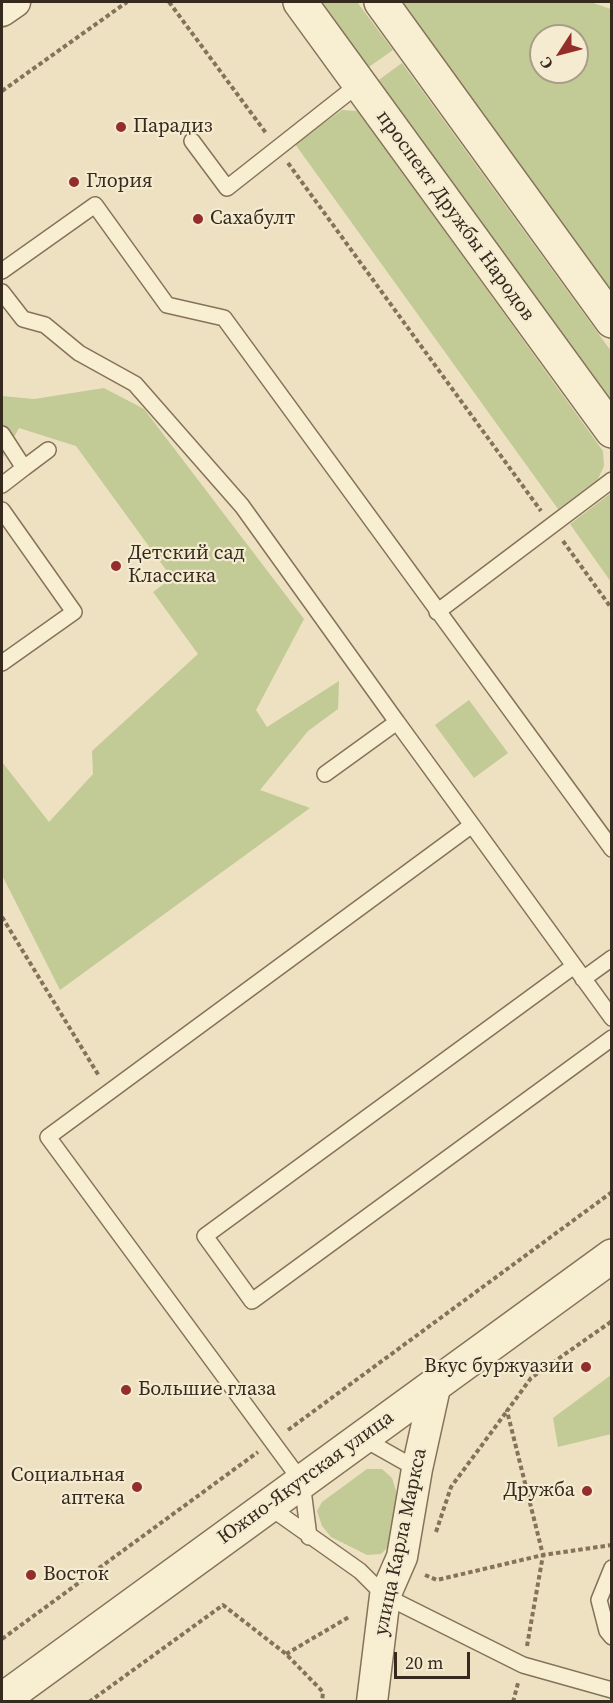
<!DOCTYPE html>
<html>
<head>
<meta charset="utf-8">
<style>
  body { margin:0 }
  #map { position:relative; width:613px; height:1703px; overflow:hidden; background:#ede1c1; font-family:"Source Serif 4",serif }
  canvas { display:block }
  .frame { position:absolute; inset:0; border:3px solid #352a1d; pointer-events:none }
  .north { position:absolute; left:529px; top:24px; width:60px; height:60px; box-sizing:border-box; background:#f4ebd0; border:2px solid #a89e88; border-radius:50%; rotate:234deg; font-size:16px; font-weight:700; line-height:24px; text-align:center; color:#352a1d }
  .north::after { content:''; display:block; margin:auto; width:21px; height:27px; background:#932e2a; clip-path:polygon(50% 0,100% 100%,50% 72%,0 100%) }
  .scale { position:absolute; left:394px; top:1652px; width:76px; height:27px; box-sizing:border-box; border:3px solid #352a1d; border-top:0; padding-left:8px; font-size:18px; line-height:21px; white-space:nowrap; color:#352a1d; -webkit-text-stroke:4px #f4ebd0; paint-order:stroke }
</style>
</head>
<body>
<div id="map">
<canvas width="613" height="1703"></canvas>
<div class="frame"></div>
<div class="north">С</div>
<div class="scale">20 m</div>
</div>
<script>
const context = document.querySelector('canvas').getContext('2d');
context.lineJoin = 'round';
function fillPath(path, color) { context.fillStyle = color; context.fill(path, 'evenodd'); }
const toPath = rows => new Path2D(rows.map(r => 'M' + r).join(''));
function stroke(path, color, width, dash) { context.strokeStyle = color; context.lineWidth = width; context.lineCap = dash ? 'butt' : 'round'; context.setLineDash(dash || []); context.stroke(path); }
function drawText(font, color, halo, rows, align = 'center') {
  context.font = font + ' "Source Serif 4",serif'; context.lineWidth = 4.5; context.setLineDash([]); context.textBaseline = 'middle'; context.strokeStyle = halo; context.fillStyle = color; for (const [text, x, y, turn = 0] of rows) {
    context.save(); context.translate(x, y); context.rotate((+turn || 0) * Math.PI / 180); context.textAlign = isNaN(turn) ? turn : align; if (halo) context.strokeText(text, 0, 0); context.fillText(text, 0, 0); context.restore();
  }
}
const green = toPath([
  [317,2,357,2,393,50,366,69],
  [397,2,590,2,611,9,611,298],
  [541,36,577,36,577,72,541,72],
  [402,63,611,351,611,406,376,82],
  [342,110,358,111,603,451,604,466,598,479,558,509,295,144],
  [104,388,144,409,304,619,256,710,267,727,339,681,338,709,308,731,260,790,310,808,60,990,2,875,2,762,49,822,93,774,92,751,198,654,153,592,172,578,76,446,19,428,2,459,2,396,34,399],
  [611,493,612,493,611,582,570,524],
  [469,700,508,753,474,778,435,725],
  [611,1375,611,1434,558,1447,553,1418],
  [367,1469,382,1469,392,1478,396,1491,397,1509,389,1546,381,1554,367,1555,331,1537,322,1526,317,1511,322,1502]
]);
const path = toPath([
  [169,2,266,133],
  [2,91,127,2],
  [288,163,541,511],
  [563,541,612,609],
  [2,917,99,1076],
  [288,1430,612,1192],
  [436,1532,451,1487,507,1411],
  [425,1575,437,1580,543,1555,612,1545],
  [2,1639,258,1452],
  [527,1646,543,1555,507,1411,531,1378,612,1321],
  [286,1654,349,1617],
  [89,1702,223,1605,286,1654,323,1692,322,1702],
  [513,1702,518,1683]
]);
const service = toPath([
  [192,141,227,188,359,84],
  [2,271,95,205,167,305,224,318,612,849],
  [2,292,23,319,45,325,79,353,135,384,242,506,397,722],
  [2,434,24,468,2,485],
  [24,468,48,450],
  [2,510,74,612,2,663],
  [437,612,612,480],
  [325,774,397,722,472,825],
  [574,966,205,1236,252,1301,612,1038],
  [583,979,612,958],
  [362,1438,417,1469],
  [268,1506,360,1571,385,1596,523,1665,612,1690],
  [309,1537,302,1482,48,1137,472,825,612,1018],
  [612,1568,599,1600,607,1631,612,1637]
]);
const minor = toPath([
  [2,11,15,2],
  [372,1702,385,1596,402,1557,417,1469,436,1383]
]);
const tertiary = toPath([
  [300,2,612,431],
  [381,2,612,321],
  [2,1700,612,1256]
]);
const markers = [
  [121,127,6,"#932e2a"],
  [74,182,6,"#932e2a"],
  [198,219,6,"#932e2a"],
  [116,566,6,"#932e2a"],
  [586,1367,6,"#932e2a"],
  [126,1390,6,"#932e2a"],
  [137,1487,6,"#932e2a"],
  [587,1491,6,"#932e2a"],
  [31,1575,6,"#932e2a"]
];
const poiNames = [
  ["Парадиз",133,127],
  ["Глория",86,182],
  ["Сахабулт",210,219],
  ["Детский сад",128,554],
  ["Классика",128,577],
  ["Вкус буржуазии",574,1367,"right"],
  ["Большие глаза",138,1390],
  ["Социальная",125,1476,"right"],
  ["аптека",125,1499,"right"],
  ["Дружба",575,1491,"right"],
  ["Восток",43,1575]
];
const streetNames = [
  ["проспект Дружбы Народов",455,216,54],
  ["Южно-Якутская улица",306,1478,-36],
  ["улица Карла Маркса",401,1542,-78]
];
fillPath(green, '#c2ca95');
stroke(service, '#857259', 18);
stroke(minor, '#857259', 33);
stroke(tertiary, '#857259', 36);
stroke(path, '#857259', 4, [4.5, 3]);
stroke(service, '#f8efd3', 15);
stroke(minor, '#f8efd3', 30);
stroke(tertiary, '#f8efd3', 33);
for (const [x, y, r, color] of markers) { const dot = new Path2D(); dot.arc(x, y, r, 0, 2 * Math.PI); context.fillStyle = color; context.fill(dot); stroke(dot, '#f4ebd0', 2); }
drawText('20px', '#352a1d', '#f4ebd0', poiNames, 'left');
drawText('20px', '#352a1d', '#f4ebd0', streetNames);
</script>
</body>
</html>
